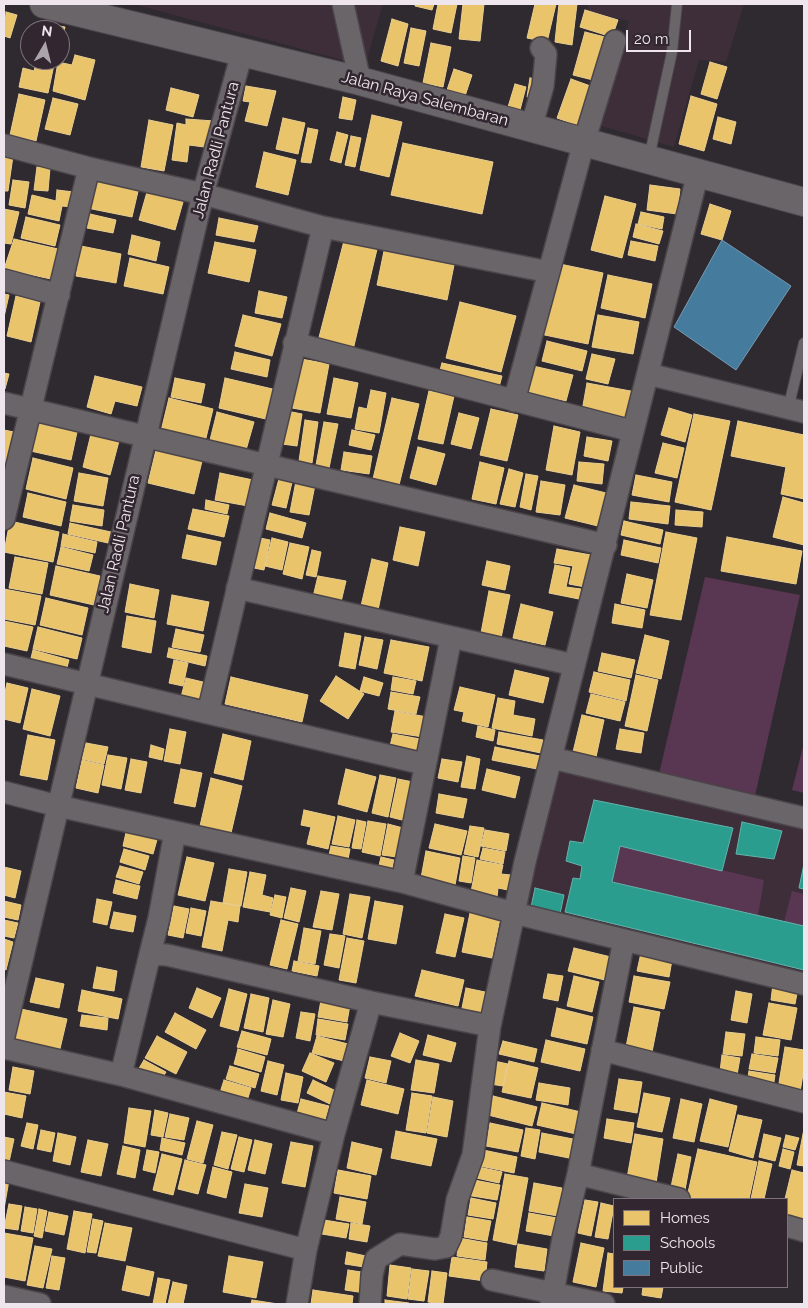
<!DOCTYPE html>
<html>
<head>
<meta charset="utf-8">
<style>
  body { margin:0 }
  #map { position:relative; width:808px; height:1308px; overflow:hidden; background:#2f2a2f; font-family:Raleway,sans-serif }
  canvas { display:block }
  .frame { position:absolute; inset:0; border:5px solid #eee6ec; pointer-events:none }
  .legend { position:absolute; left:613px; top:1198px; width:175px; height:90px; box-sizing:border-box; background:#322730; border:1px solid #7d737b; margin:0; padding:6px 9px; list-style:none; font-size:15px; color:#eee6ec }
  .legend li { display:flex; align-items:center; gap:10px; height:25px }
  .legend b { width:25px; border:1px solid #7d737b }
  .north { position:absolute; left:20px; top:20px; width:50px; height:50px; box-sizing:border-box; background:#322730; border:1px solid #7d737b; border-radius:50%; rotate:8deg; font-size:14px; font-weight:700; line-height:20px; text-align:center; color:#eee6ec }
  .north::after { content:''; display:block; margin:auto; width:18px; height:22px; background:#aba4aa; clip-path:polygon(50% 0,100% 100%,50% 72%,0 100%) }
  .scale { position:absolute; left:626px; top:30px; width:65px; height:22px; box-sizing:border-box; border:2px solid #eee6ec; border-top:0; padding-left:6px; font-size:15px; line-height:18px; white-space:nowrap; color:#eee6ec; -webkit-text-stroke:4px #322730; paint-order:stroke }
</style>
</head>
<body>
<div id="map">
<canvas width="808" height="1308"></canvas>
<div class="frame"></div>
<ul class="legend">
<li><b style="height:14px;background:#e9c46a"></b>Homes</li>
<li><b style="height:14px;background:#2a9d8f"></b>Schools</li>
<li><b style="height:14px;background:#457b9d"></b>Public</li>
</ul>
<div class="north">N</div>
<div class="scale">20 m</div>
</div>
<script>
const context = document.querySelector('canvas').getContext('2d');
context.lineJoin = 'round';
function fillPath(path, color) { context.fillStyle = color; context.fill(path, 'evenodd'); }
const toPath = rows => new Path2D(rows.map(r => 'M' + r).join(''));
function stroke(path, color, width, dash) { context.strokeStyle = color; context.lineWidth = width; context.lineCap = dash ? 'butt' : 'round'; context.setLineDash(dash || []); context.stroke(path); }
function drawText(font, color, halo, rows, align = 'center') {
  context.font = font + ' Raleway,sans-serif'; context.lineWidth = 5; context.setLineDash([]); context.textBaseline = 'middle'; context.strokeStyle = halo; context.fillStyle = color; for (const [text, x, y, turn = 0] of rows) {
    context.save(); context.translate(x, y); context.rotate((+turn || 0) * Math.PI / 180); context.textAlign = isNaN(turn) ? turn : align; if (halo) context.strokeText(text, 0, 0); context.fillText(text, 0, 0); context.restore();
  }
}
const built = toPath([
  [133,4,383,4,365,66],
  [588,4,744,4,726,62,699,60,674,147,598,125,629,21,587,11],
  [561,766,804,825,804,972,526,907]
]);
const green = toPath([
  [705,577,800,595,755,796,659,774],
  [804,743,804,793,792,790],
  [620,846,764,880,758,915,612,882],
  [792,891,804,894,804,926,784,922]
]);
const homes = toPath([
  [415,4,434,4,432,10,415,6,415,4],
  [438,4,457,4,451,33,433,29,438,4],
  [463,4,484,4,480,41,459,39,463,4],
  [535,4,556,4,547,42,527,38,535,4],
  [559,4,577,4,572,45,555,42,559,4],
  [585,10,618,20,612,37,580,27,585,10],
  [6,12,17,15,10,38,4,36,6,12],
  [392,19,408,24,398,66,381,61,392,19],
  [41,23,65,27,61,46,60,30,39,30,41,23],
  [411,28,426,31,419,66,404,63,411,28],
  [585,32,609,38,597,81,573,75,585,32],
  [431,43,451,47,443,87,423,83,431,43],
  [75,55,95,60,85,100,53,91,58,62,72,65,75,55],
  [37,60,55,60,48,93,19,87,23,68,34,71,37,60],
  [710,62,727,67,717,99,701,94,710,62],
  [454,69,472,75,465,96,447,90,454,69],
  [530,78,538,79,536,98,527,97,530,78],
  [571,79,596,88,582,127,557,118,571,79],
  [515,84,526,87,520,110,508,107,515,84],
  [246,86,276,91,267,126,245,121,250,102,243,101,246,86],
  [171,88,199,95,193,117,166,110,171,88],
  [19,94,45,100,36,141,10,135,19,94],
  [691,96,717,104,704,151,679,144,691,96],
  [343,97,356,100,352,120,339,118,343,97],
  [53,98,78,104,70,135,45,129,53,98],
  [372,115,402,122,389,177,360,170,372,115],
  [718,117,736,122,731,144,713,139,718,117],
  [283,118,305,123,298,154,276,149,283,118],
  [186,119,214,121,212,148,189,145,187,162,172,160,177,123,186,125,186,119],
  [149,120,173,125,164,171,141,167,149,120],
  [308,128,318,130,311,163,301,162,308,128],
  [337,132,348,135,341,163,330,160,337,132],
  [351,136,361,138,355,167,345,165,351,136],
  [403,143,493,162,482,214,391,195,403,143],
  [264,152,296,160,288,195,256,187,264,152],
  [4,155,13,156,8,191,4,191,4,155],
  [37,167,50,168,48,191,34,190,37,167],
  [94,177,139,187,132,217,87,208,94,177],
  [13,180,29,182,25,208,9,205,13,180],
  [650,185,680,189,677,214,647,210,650,185],
  [57,190,74,192,72,207,62,206,59,221,28,214,32,195,56,201,57,190],
  [147,192,183,202,175,230,139,220,147,192],
  [605,196,636,204,622,258,591,250,605,196],
  [710,204,731,211,722,240,701,234,710,204],
  [4,209,19,212,11,244,4,243,4,209],
  [641,212,664,217,662,229,638,224,641,212],
  [90,214,116,220,113,233,87,228,90,214],
  [26,217,60,225,55,246,21,238,26,217],
  [219,218,258,226,254,242,216,235,219,218],
  [636,224,663,231,659,244,633,237,636,224],
  [132,235,160,242,156,261,128,254,132,235],
  [345,237,378,245,352,354,317,345,345,237],
  [14,239,58,249,51,279,4,269,14,239],
  [631,241,658,246,655,261,628,255,631,241],
  [215,242,256,250,249,282,208,273,215,242],
  [81,246,121,254,116,283,76,276,81,246],
  [384,251,454,265,447,300,377,285,384,251],
  [130,258,169,267,163,294,124,286,130,258],
  [555,263,603,273,588,344,540,334,555,263],
  [608,275,652,284,645,318,601,308,608,275],
  [259,291,287,297,282,318,255,313,259,291],
  [4,294,9,295,4,317,4,294],
  [16,296,40,302,31,342,7,336,16,296],
  [460,302,516,316,501,372,446,358,460,302],
  [243,315,281,324,272,356,235,346,243,315],
  [598,315,639,322,633,354,592,347,598,315],
  [547,341,587,351,582,371,542,361,547,341],
  [235,352,270,360,267,377,231,369,235,352],
  [592,354,615,359,608,384,586,379,592,354],
  [301,359,329,364,320,413,292,408,301,359],
  [442,363,502,376,499,387,439,374,442,363],
  [533,366,573,375,566,401,527,392,533,366],
  [4,373,9,374,5,389,4,389,4,373],
  [95,376,142,387,137,406,115,401,111,414,87,407,95,376],
  [175,378,205,384,201,403,171,397,175,378],
  [225,378,277,390,270,420,219,408,225,378],
  [334,378,358,383,351,418,327,414,334,378],
  [587,383,636,392,631,421,582,411,587,383],
  [371,390,386,393,379,433,355,429,359,407,367,409,371,390],
  [429,391,454,396,443,444,418,439,429,391],
  [169,398,213,409,205,442,161,431,169,398],
  [392,398,419,404,399,485,373,479,392,398],
  [669,408,692,415,685,442,661,435,669,408],
  [491,409,518,415,507,461,480,455,491,409],
  [287,411,302,414,297,446,282,444,287,411],
  [217,412,254,422,246,450,210,440,217,412],
  [459,413,479,418,471,449,451,444,459,413],
  [694,414,730,421,711,510,675,502,694,414],
  [305,420,318,422,312,463,299,461,305,420],
  [738,421,804,435,804,499,781,494,786,467,731,456,738,421],
  [32,422,77,432,71,460,26,450,32,422],
  [324,422,338,424,329,468,316,465,324,422],
  [554,426,580,432,572,475,546,470,554,426],
  [4,430,14,432,7,466,4,465,4,430],
  [352,430,375,435,371,450,349,445,352,430],
  [91,434,119,441,110,475,83,467,91,434],
  [587,437,612,441,608,461,584,456,587,437],
  [663,443,684,448,677,478,655,473,663,443],
  [418,447,445,454,436,485,410,478,418,447],
  [156,450,202,461,194,494,148,483,156,450],
  [344,452,372,456,369,474,341,470,344,452],
  [33,458,73,468,66,499,26,489,33,458],
  [480,462,504,468,496,504,472,499,480,462],
  [579,462,604,464,602,484,577,481,579,462],
  [509,469,523,473,515,507,500,504,509,469],
  [79,473,108,478,103,506,74,501,79,473],
  [220,473,253,480,248,506,215,500,220,473],
  [526,474,538,476,531,510,520,507,526,474],
  [280,475,293,478,286,508,272,505,280,475],
  [636,475,672,482,669,502,632,495,636,475],
  [297,476,316,480,309,515,290,512,297,476],
  [541,481,565,485,560,515,536,512,541,481],
  [574,485,606,493,598,526,565,518,574,485],
  [28,493,66,502,61,526,23,517,28,493],
  [783,497,804,503,804,545,773,537,783,497],
  [206,500,229,505,227,514,205,509,206,500],
  [631,502,670,506,668,524,629,519,631,502],
  [73,505,104,510,102,526,70,521,73,505],
  [193,509,229,516,224,537,188,529,193,509],
  [676,510,703,512,702,527,675,525,676,510],
  [270,513,306,523,302,538,266,529,270,513],
  [10,521,59,532,53,562,4,552,10,521],
  [624,521,663,530,660,544,621,535,624,521],
  [70,523,111,532,108,543,68,534,70,523],
  [400,527,425,532,418,566,393,560,400,527],
  [666,532,697,538,681,620,650,615,666,532],
  [63,534,97,542,95,553,61,546,63,534],
  [187,535,221,542,216,565,182,558,187,535],
  [727,537,802,551,796,584,721,571,727,537],
  [260,538,270,540,264,570,254,568,260,538],
  [272,538,288,542,282,570,265,566,272,538],
  [624,540,661,548,658,563,621,555,624,540],
  [290,543,309,547,302,579,283,574,290,543],
  [61,547,93,555,89,571,57,564,61,547],
  [557,549,591,555,585,587,569,584,573,566,554,563,557,549],
  [312,550,321,552,316,577,306,575,312,550],
  [15,557,48,563,42,594,9,588,15,557],
  [372,559,388,563,378,610,361,606,372,559],
  [487,561,510,566,505,590,482,585,487,561],
  [555,565,570,568,566,587,581,589,579,599,549,593,555,565],
  [56,566,100,576,94,605,50,595,56,566],
  [627,574,653,580,647,608,621,603,627,574],
  [318,576,346,581,341,602,313,597,318,576],
  [130,584,159,590,154,618,125,612,130,584],
  [4,589,41,596,35,625,4,619,4,589],
  [489,591,510,595,501,638,481,633,489,591],
  [172,595,209,602,203,631,167,624,172,595],
  [46,598,88,608,82,635,40,625,46,598],
  [521,604,553,612,545,645,513,638,521,604],
  [615,604,645,610,642,628,612,623,615,604],
  [127,616,156,621,151,653,122,647,127,616],
  [4,621,33,627,27,651,4,646,4,621],
  [38,627,82,638,77,659,33,649,38,627],
  [176,629,204,635,200,652,172,647,176,629],
  [345,633,361,636,355,669,339,666,345,633],
  [645,635,669,641,661,679,636,673,645,635],
  [365,637,383,640,377,669,359,665,365,637],
  [391,640,429,647,422,681,384,673,391,640],
  [169,648,207,656,205,666,167,657,169,648],
  [33,650,69,660,66,671,30,662,33,650],
  [602,653,635,660,631,678,598,671,602,653],
  [174,660,188,663,183,686,169,683,174,660],
  [515,670,549,678,543,703,509,695,515,670],
  [594,672,630,680,626,701,589,692,594,672],
  [636,675,658,680,647,731,625,726,636,675],
  [336,676,364,694,348,719,320,701,336,676],
  [231,677,308,695,302,722,225,704,231,677],
  [364,677,383,683,379,696,360,691,364,677],
  [393,677,416,681,413,694,391,690,393,677],
  [186,678,203,682,199,701,181,697,186,678],
  [7,683,28,688,20,723,4,719,4,697,7,683],
  [460,687,495,695,488,727,462,721,464,712,454,710,460,687],
  [32,689,60,696,50,736,23,729,32,689],
  [391,692,420,697,416,714,388,709,391,692],
  [591,694,625,702,620,721,586,713,591,694],
  [498,698,515,701,513,715,535,719,532,736,492,728,498,698],
  [395,711,427,717,423,737,391,732,395,711],
  [582,715,604,720,596,757,573,752,582,715],
  [478,726,495,730,493,741,476,737,478,726],
  [170,729,186,732,180,764,164,761,170,729],
  [620,729,644,733,641,753,616,749,620,729],
  [499,732,543,740,541,753,497,744,499,732],
  [223,734,251,741,243,780,214,773,223,734],
  [393,734,420,739,417,752,390,746,393,734],
  [28,735,55,740,47,780,20,775,28,735],
  [86,743,108,747,104,764,82,759,86,743],
  [151,745,164,749,162,760,149,757,151,745],
  [495,747,540,756,537,769,492,760,495,747],
  [108,755,127,758,121,789,102,785,108,755],
  [467,756,480,759,475,789,461,787,467,756],
  [131,759,147,762,141,793,125,790,131,759],
  [442,759,462,762,458,782,438,778,442,759],
  [82,760,104,765,98,793,76,788,82,760],
  [181,769,202,773,195,807,174,803,181,769],
  [346,769,376,777,367,812,338,804,346,769],
  [487,769,520,777,515,798,482,790,487,769],
  [380,775,396,778,388,817,372,813,380,775],
  [211,778,242,786,231,833,200,826,211,778],
  [398,779,413,782,406,821,390,817,398,779],
  [439,794,467,799,463,818,436,813,439,794],
  [304,810,335,817,328,849,307,844,311,827,301,825,304,810],
  [338,816,355,820,349,847,332,844,338,816],
  [357,820,366,822,361,849,352,848,357,820],
  [368,821,386,824,380,856,362,852,368,821],
  [388,824,403,828,397,857,382,855,388,824],
  [435,824,467,831,461,855,429,848,435,824],
  [470,826,484,828,478,857,464,854,470,826],
  [127,828,158,836,153,854,123,846,127,828],
  [485,830,509,834,506,851,481,846,485,830],
  [331,846,350,849,347,864,328,860,331,846],
  [483,848,505,852,503,864,480,859,483,848],
  [124,849,149,856,145,870,120,862,124,849],
  [426,851,460,858,455,885,421,878,426,851],
  [463,856,475,858,471,883,459,881,463,856],
  [187,857,214,863,205,901,178,895,187,857],
  [381,857,394,860,391,873,378,870,381,857],
  [477,860,503,865,501,874,511,875,508,890,498,888,497,897,471,892,477,860],
  [120,866,143,872,139,884,116,877,120,866],
  [4,867,21,871,15,898,4,895,4,867],
  [229,869,247,872,241,906,223,903,229,869],
  [250,872,266,875,262,895,273,898,270,912,243,907,250,872],
  [116,880,140,886,137,899,113,893,116,880],
  [291,888,306,891,299,922,284,918,291,888],
  [321,891,339,894,332,930,313,927,321,891],
  [350,894,370,897,362,938,343,934,350,894],
  [275,895,286,897,282,918,270,915,275,895],
  [97,899,112,902,107,925,93,922,97,899],
  [4,901,21,905,18,920,4,917,4,901],
  [211,901,240,906,238,922,228,920,222,951,202,947,211,901],
  [375,901,403,906,396,944,368,939,375,901],
  [174,906,189,909,183,938,168,935,174,906],
  [191,908,206,911,201,936,186,933,191,908],
  [114,912,136,916,133,932,110,928,114,912],
  [470,913,500,919,492,958,462,952,470,913],
  [445,914,464,918,455,957,436,953,445,914],
  [4,920,18,923,14,938,4,936,4,920],
  [281,920,298,924,287,969,270,965,281,920],
  [304,928,321,931,315,964,298,961,304,928],
  [330,934,345,936,339,968,324,965,330,934],
  [347,938,364,941,356,983,339,980,347,938],
  [4,939,13,942,6,970,4,969,4,939],
  [574,948,611,957,605,980,568,971,574,948],
  [641,953,672,960,669,977,637,971,641,953],
  [294,961,319,966,317,976,292,971,294,961],
  [97,967,117,971,114,991,93,988,97,967],
  [422,970,464,980,458,1006,415,996,422,970],
  [548,974,563,976,558,1001,543,998,548,974],
  [574,976,599,982,592,1012,567,1006,574,976],
  [634,976,670,982,664,1009,629,1002,634,976],
  [36,978,64,984,59,1008,30,1002,36,978],
  [773,984,798,988,795,1004,771,1000,773,984],
  [197,988,221,998,212,1018,189,1008,197,988],
  [466,988,485,992,480,1017,461,1013,466,988],
  [229,989,247,994,238,1031,220,1026,229,989],
  [82,990,122,999,118,1019,78,1011,82,990],
  [736,991,752,994,747,1023,731,1020,736,991],
  [251,994,269,998,263,1032,244,1028,251,994],
  [273,1000,290,1004,283,1037,266,1034,273,1000],
  [321,1000,350,1005,347,1022,318,1017,321,1000],
  [769,1003,797,1008,791,1040,763,1035,769,1003],
  [634,1007,660,1012,652,1052,626,1047,634,1007],
  [557,1008,593,1017,587,1044,551,1036,557,1008],
  [21,1009,67,1019,59,1053,14,1043,21,1009],
  [301,1012,315,1014,310,1041,296,1038,301,1012],
  [175,1013,206,1030,196,1049,165,1032,175,1013],
  [82,1015,108,1018,107,1030,80,1026,82,1015],
  [318,1019,348,1024,345,1040,316,1035,318,1019],
  [242,1031,271,1039,267,1055,237,1047,242,1031],
  [726,1032,745,1034,742,1056,723,1054,726,1032],
  [400,1033,419,1041,410,1063,391,1056,400,1033],
  [428,1035,456,1043,451,1062,423,1055,428,1035],
  [157,1036,187,1052,176,1074,145,1058,157,1036],
  [317,1036,348,1044,344,1061,312,1053,317,1036],
  [756,1037,780,1040,778,1056,754,1053,756,1037],
  [546,1040,585,1049,580,1071,541,1062,546,1040],
  [503,1041,537,1049,534,1062,499,1054,503,1041],
  [785,1047,804,1050,804,1068,800,1092,778,1089,785,1047],
  [238,1049,265,1057,261,1072,234,1064,238,1049],
  [310,1053,334,1063,326,1082,302,1071,310,1053],
  [752,1054,778,1058,775,1073,749,1069,752,1054],
  [722,1055,740,1058,737,1075,720,1072,722,1055],
  [370,1057,391,1061,386,1083,365,1078,370,1057],
  [144,1060,166,1072,160,1082,138,1070,144,1060],
  [416,1060,439,1064,434,1093,411,1090,416,1060],
  [268,1061,284,1065,277,1095,261,1091,268,1061],
  [494,1061,508,1064,503,1086,490,1084,494,1061],
  [509,1061,538,1068,531,1098,502,1092,509,1061],
  [230,1066,259,1074,255,1088,226,1079,230,1066],
  [13,1067,34,1071,30,1094,9,1090,13,1067],
  [749,1071,775,1075,773,1088,747,1083,749,1071],
  [286,1073,303,1077,298,1103,281,1100,286,1073],
  [619,1079,642,1082,637,1113,614,1109,619,1079],
  [224,1080,251,1088,246,1104,219,1096,224,1080],
  [313,1080,336,1091,330,1104,307,1093,313,1080],
  [367,1080,404,1089,398,1114,361,1105,367,1080],
  [539,1083,570,1088,568,1105,536,1100,539,1083],
  [4,1092,26,1096,22,1118,4,1114,4,1092],
  [412,1093,432,1096,426,1133,406,1130,412,1093],
  [644,1093,670,1098,662,1132,637,1127,644,1093],
  [493,1096,537,1107,532,1126,488,1115,493,1096],
  [433,1097,453,1101,447,1137,427,1133,433,1097],
  [301,1099,329,1106,324,1124,296,1117,301,1099],
  [681,1099,702,1104,694,1142,673,1138,681,1099],
  [710,1099,737,1106,728,1147,700,1141,710,1099],
  [542,1103,581,1112,576,1134,537,1125,542,1103],
  [129,1108,151,1111,145,1147,124,1143,129,1108],
  [155,1110,168,1113,163,1137,151,1135,155,1110],
  [170,1114,189,1118,184,1140,165,1137,170,1114],
  [738,1115,762,1120,753,1158,729,1151,738,1115],
  [607,1119,634,1123,631,1143,604,1138,607,1119],
  [197,1121,213,1125,203,1163,187,1159,197,1121],
  [27,1123,38,1125,33,1149,21,1146,27,1123],
  [490,1123,523,1130,518,1152,486,1146,490,1123],
  [526,1128,540,1130,535,1159,521,1156,526,1128],
  [804,1129,804,1166,797,1165,804,1129],
  [41,1130,55,1133,51,1152,37,1149,41,1130],
  [396,1131,437,1139,431,1166,391,1158,396,1131],
  [222,1132,237,1135,228,1169,214,1165,222,1132],
  [58,1133,76,1137,70,1165,53,1161,58,1133],
  [542,1133,573,1139,569,1158,539,1152,542,1133],
  [635,1134,663,1139,656,1183,627,1178,635,1134],
  [764,1134,781,1138,775,1161,759,1157,764,1134],
  [786,1135,799,1138,795,1150,783,1147,786,1135],
  [4,1137,14,1139,9,1162,4,1161,4,1137],
  [239,1137,252,1140,244,1172,231,1169,239,1137],
  [162,1138,185,1143,182,1155,160,1150,162,1138],
  [88,1140,108,1144,101,1176,81,1172,88,1140],
  [255,1140,272,1144,265,1174,248,1170,255,1140],
  [291,1142,313,1146,305,1187,282,1183,291,1142],
  [352,1142,382,1149,376,1175,347,1168,352,1142],
  [123,1146,140,1150,135,1178,117,1174,123,1146],
  [698,1149,757,1162,749,1199,700,1199,687,1197,698,1149],
  [783,1149,794,1152,790,1169,779,1166,783,1149],
  [147,1150,159,1152,155,1173,143,1170,147,1150],
  [483,1150,517,1157,514,1173,480,1166,483,1150],
  [162,1154,182,1159,173,1195,153,1190,162,1154],
  [678,1154,691,1157,685,1190,671,1187,678,1154],
  [185,1160,206,1165,198,1194,178,1189,185,1160],
  [759,1161,772,1164,764,1199,751,1199,759,1161],
  [474,1166,502,1172,499,1183,472,1177,474,1166],
  [213,1167,232,1172,226,1198,207,1193,213,1167],
  [338,1170,371,1176,367,1199,334,1193,338,1170],
  [792,1170,804,1173,804,1222,787,1219,785,1199,792,1170],
  [505,1174,528,1178,516,1245,493,1240,505,1174],
  [4,1178,9,1180,4,1209,4,1178],
  [469,1179,500,1185,497,1200,466,1195,469,1179],
  [534,1183,562,1188,558,1216,529,1211,534,1183],
  [245,1184,268,1188,262,1217,239,1213,245,1184],
  [340,1197,366,1202,362,1224,336,1219,340,1197],
  [471,1198,496,1203,493,1219,468,1215,471,1198],
  [585,1200,598,1202,591,1236,578,1233,585,1200],
  [601,1203,614,1206,608,1239,595,1237,601,1203],
  [9,1204,22,1206,18,1230,4,1228,9,1204],
  [25,1207,37,1209,33,1233,21,1231,25,1207],
  [39,1209,47,1211,42,1238,34,1236,39,1209],
  [74,1211,92,1214,85,1253,67,1249,74,1211],
  [49,1212,68,1216,64,1235,45,1231,49,1212],
  [529,1213,557,1218,554,1236,526,1231,529,1213],
  [467,1217,491,1221,487,1241,464,1237,467,1217],
  [93,1219,103,1221,96,1253,87,1252,93,1219],
  [324,1220,349,1224,346,1238,322,1234,324,1220],
  [105,1223,132,1228,125,1261,98,1256,105,1223],
  [351,1223,370,1226,367,1242,349,1239,351,1223],
  [4,1233,33,1238,25,1281,4,1277,4,1233],
  [459,1238,487,1243,485,1260,457,1256,459,1238],
  [581,1243,604,1248,596,1287,573,1282,581,1243],
  [518,1244,547,1249,544,1271,515,1267,518,1244],
  [35,1246,52,1249,43,1288,27,1285,35,1246],
  [347,1252,366,1256,364,1267,345,1264,347,1252],
  [608,1253,614,1254,614,1287,623,1287,622,1293,603,1291,608,1253],
  [52,1256,65,1258,59,1290,46,1288,52,1256],
  [229,1256,263,1262,256,1298,223,1292,229,1256],
  [452,1257,487,1262,485,1281,449,1276,452,1257],
  [390,1265,411,1268,407,1299,387,1296,390,1265],
  [127,1266,154,1272,149,1296,122,1290,127,1266],
  [412,1269,429,1271,424,1301,408,1299,412,1269],
  [348,1270,368,1273,365,1293,345,1290,348,1270],
  [432,1271,447,1273,443,1304,428,1302,432,1271],
  [158,1278,170,1280,165,1304,153,1304,158,1278],
  [173,1282,187,1285,183,1304,168,1304,173,1282],
  [643,1287,663,1287,661,1298,642,1295,643,1287],
  [313,1290,353,1296,352,1304,311,1304,313,1290],
  [252,1300,278,1304,251,1304,252,1300],
  [385,1300,409,1303,409,1304,385,1304,385,1300]
]);
const schools = toPath([
  [594,800,733,828,722,871,620,846,612,882,804,926,804,970,565,912,573,878,580,879,582,866,566,861,570,841,583,843,594,800],
  [742,822,782,831,774,859,736,854,742,822],
  [804,864,804,889,799,888,804,864],
  [535,888,564,895,560,914,531,907,535,888]
]);
const public = toPath([
  [722,240,791,286,736,370,674,327,722,240]
]);
const lane = toPath([
  [649,158,672,52,677,4],
  [788,409,804,343]
]);
const street = toPath([
  [343,4,360,81],
  [531,128,543,86,546,54,541,48],
  [4,145,89,168,203,194,323,227,208,713,4,664],
  [323,227,549,272],
  [4,280,59,295],
  [294,343,632,431],
  [648,374,804,412],
  [514,401,584,142,615,41],
  [4,403,606,545],
  [4,519,89,168],
  [237,588,574,665],
  [208,713,424,764],
  [552,758,804,818],
  [4,792,58,806,402,882,514,913,804,984],
  [175,832,159,918,150,954,167,955,371,1002,490,1026],
  [402,882,451,638],
  [4,1036,203,194,242,53],
  [4,1048,121,1075,334,1134],
  [602,1050,804,1102],
  [121,1075,150,954],
  [4,1171,306,1250],
  [578,1174,679,1199],
  [787,1226,804,1231],
  [492,1280,604,1304],
  [4,1296,40,1304],
  [297,1304,306,1250,334,1134,371,1002],
  [370,1304,372,1275,376,1259,400,1244,435,1249,446,1247,451,1236,457,1200,473,1155,490,1026,525,862,698,173],
  [551,1304,563,1238,578,1174,624,940]
]);
const secondary = toPath([
  [44,4,360,81,804,202]
]);
const streetNames = [
  ["Jalan Raya Salembaran",425,99,15],
  ["Jalan Radli Pantura",216,150,-75],
  ["Jalan Radli Pantura",119,544,-77]
];
fillPath(built, '#3d2e3a');
fillPath(green, '#593652');
fillPath(homes, '#e9c46a');
stroke(homes, '#eace91', 1);
fillPath(schools, '#2a9d8f');
stroke(schools, '#65b3ab', 1);
fillPath(public, '#457b9d');
stroke(public, '#789bb5', 1);
stroke(lane, '#4b454a', 12);
stroke(street, '#4b454a', 24);
stroke(secondary, '#4b454a', 30);
stroke(lane, '#6a6569', 10);
stroke(street, '#6a6569', 21);
stroke(secondary, '#6a6569', 28);
drawText('16px', '#eee6ec', '#322730', streetNames);
</script>
</body>
</html>
